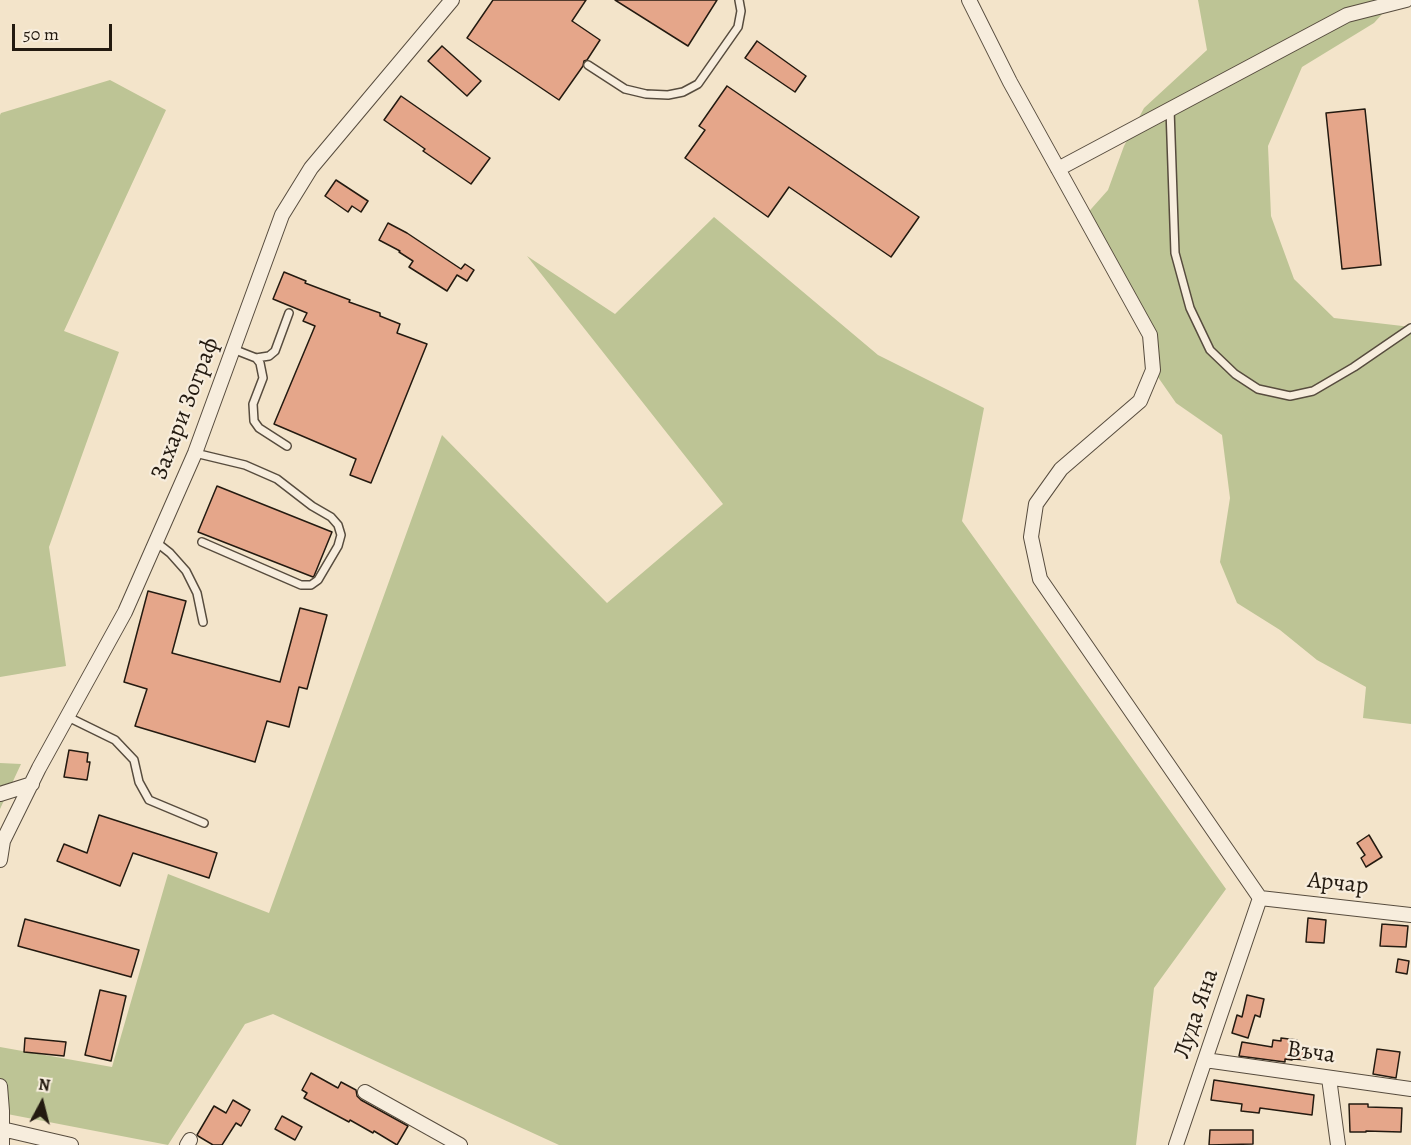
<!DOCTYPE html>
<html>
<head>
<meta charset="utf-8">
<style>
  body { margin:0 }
  #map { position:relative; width:1411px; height:1145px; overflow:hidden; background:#f3e4ca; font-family:Alegreya,serif }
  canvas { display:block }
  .north { position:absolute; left:12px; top:1073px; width:60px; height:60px; -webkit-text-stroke:4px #f7eddd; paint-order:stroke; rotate:7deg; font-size:16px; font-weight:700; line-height:24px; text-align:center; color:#231a10 }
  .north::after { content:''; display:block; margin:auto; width:21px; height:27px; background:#231a10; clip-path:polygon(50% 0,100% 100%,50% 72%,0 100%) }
  .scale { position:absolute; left:12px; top:24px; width:100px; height:27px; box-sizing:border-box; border:3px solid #231a10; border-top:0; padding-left:8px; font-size:18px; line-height:21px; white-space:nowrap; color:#231a10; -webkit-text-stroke:4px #f7eddd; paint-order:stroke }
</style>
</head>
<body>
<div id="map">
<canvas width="1411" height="1145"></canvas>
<div class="north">N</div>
<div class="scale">50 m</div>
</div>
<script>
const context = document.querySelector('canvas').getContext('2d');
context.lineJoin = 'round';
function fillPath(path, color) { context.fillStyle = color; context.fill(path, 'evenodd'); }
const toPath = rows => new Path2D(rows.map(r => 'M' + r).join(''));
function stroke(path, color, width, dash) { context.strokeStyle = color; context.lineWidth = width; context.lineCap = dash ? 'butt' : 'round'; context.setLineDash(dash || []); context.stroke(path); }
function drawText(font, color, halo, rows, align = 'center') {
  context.font = font + ' Alegreya,serif'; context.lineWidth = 4.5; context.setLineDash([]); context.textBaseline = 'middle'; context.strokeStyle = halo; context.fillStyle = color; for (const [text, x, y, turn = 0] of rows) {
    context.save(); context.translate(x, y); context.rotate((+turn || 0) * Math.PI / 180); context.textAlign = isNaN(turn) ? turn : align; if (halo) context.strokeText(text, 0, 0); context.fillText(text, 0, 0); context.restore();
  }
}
const green = toPath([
  [1198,0,1395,0,1374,23,1302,67,1268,146,1271,216,1294,279,1334,318,1411,327,1411,724,1363,718,1366,687,1317,660,1280,630,1237,603,1220,562,1230,498,1222,435,1176,403,1153,370,1150,335,1084,217,1108,190,1124,146,1144,108,1207,50],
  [110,80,166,110,64,331,119,352,49,547,66,666,0,677,0,115,1,113],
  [714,217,878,355,984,408,962,521,1226,889,1154,988,1136,1145,559,1145,273,1014,245,1024,168,1145,2,1113,0,1127,0,1047,112,1067,168,874,269,913,442,435,607,603,723,504,527,256,615,314],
  [0,763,21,764,0,809]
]);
const building = toPath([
  [493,0,586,0,572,21,600,40,587,60,584,61,583,66,559,100,467,38,493,0],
  [615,0,717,0,688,46,615,0],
  [757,41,806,76,795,92,745,58,757,41],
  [442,46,481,81,467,96,428,61,442,46],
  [727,86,919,217,891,257,789,187,768,217,685,158,705,130,699,126,727,86],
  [401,96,490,158,471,184,423,151,425,149,384,120,401,96],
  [1365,109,1381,265,1342,269,1326,113,1365,109],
  [336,180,368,201,361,212,352,206,348,212,325,196,336,180],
  [388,223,407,233,461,269,465,264,474,270,467,281,457,275,447,291,409,267,413,261,399,252,400,251,379,240,388,223],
  [284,272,306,281,305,283,350,300,349,302,380,313,380,316,400,324,397,333,427,344,371,483,350,475,356,459,274,424,315,326,303,321,307,313,273,299,284,272],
  [217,486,332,532,314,576,313,577,198,532,217,486],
  [148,591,186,601,172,653,280,682,300,608,327,615,307,689,299,687,289,727,267,721,255,762,135,726,147,689,124,682,148,591],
  [69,750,88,753,87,762,90,762,87,780,64,777,69,750],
  [99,815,217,853,209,878,133,853,120,886,57,861,64,844,87,853,99,815],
  [1369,835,1382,857,1366,867,1361,858,1365,855,1357,843,1369,835],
  [1308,918,1326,920,1324,943,1306,942,1308,918],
  [25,919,139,950,131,977,18,946,25,919],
  [1382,924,1408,926,1406,947,1380,946,1382,924],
  [1398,959,1409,961,1407,974,1396,972,1398,959],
  [100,990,126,996,111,1061,85,1055,100,990],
  [1247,995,1264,999,1260,1017,1255,1015,1248,1038,1232,1033,1237,1015,1242,1017,1247,995],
  [25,1038,66,1042,64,1056,24,1052,25,1038],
  [1281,1038,1297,1040,1296,1048,1310,1050,1309,1060,1292,1059,1292,1060,1285,1059,1285,1062,1239,1056,1242,1042,1272,1047,1273,1040,1281,1041,1281,1038],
  [1377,1049,1400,1052,1396,1078,1373,1074,1377,1049],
  [311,1073,338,1088,341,1082,356,1090,357,1096,361,1100,408,1126,397,1145,374,1131,373,1133,350,1120,349,1122,304,1098,307,1093,302,1090,311,1073],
  [1214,1080,1314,1095,1312,1115,1260,1108,1259,1113,1241,1111,1242,1104,1211,1100,1214,1080],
  [233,1100,250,1110,241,1126,236,1123,222,1145,213,1145,198,1136,197,1135,214,1106,226,1113,233,1100],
  [1349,1104,1368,1104,1368,1107,1402,1108,1401,1132,1366,1131,1366,1132,1350,1132,1349,1104],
  [282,1116,302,1127,295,1140,275,1129,282,1116],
  [1210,1130,1253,1130,1253,1144,1209,1145,1210,1130]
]);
const lane = toPath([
  [588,65,625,89,646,94,668,95,683,92,698,84,738,27,741,11,739,0],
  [1170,109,1175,253,1190,308,1210,350,1235,374,1258,389,1290,396,1313,391,1354,367,1411,328],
  [233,349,256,358,260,363,263,378,253,404,254,421,259,428,287,446],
  [256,358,269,356,275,351,289,313],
  [195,453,245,465,277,479,312,506,331,517,338,525,341,535,338,546,318,580,311,585,301,585,202,542],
  [156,542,170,553,186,571,197,593,203,622],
  [68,717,115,740,134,760,139,782,149,800,204,823]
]);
const street = toPath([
  [969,0,1010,82,1150,335,1153,370,1140,401,1061,469,1036,504,1031,537,1040,579,1260,898],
  [1058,169,1347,15,1406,0],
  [0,794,32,784],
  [0,860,3,841,39,768,125,612,195,453,282,215,311,168,452,0],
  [1260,898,1411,915],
  [1205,1060,1411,1089],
  [1329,1078,1338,1145],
  [0,1086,2,1111,2,1145],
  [365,1092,460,1145],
  [2,1129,71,1145],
  [187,1145,190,1140],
  [1176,1145,1260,898]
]);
const streetNames = [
  ["Захари Зограф",186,409,-69],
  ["Арчар",1338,884,6],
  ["Луда Яна",1197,1014,-71],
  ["Въча",1311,1053,8]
];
fillPath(green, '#bdc495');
fillPath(building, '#e5a68a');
stroke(building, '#231a10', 1.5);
stroke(lane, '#574c3e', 10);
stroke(street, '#574c3e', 16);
stroke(lane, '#f7eddd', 7);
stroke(street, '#f7eddd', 14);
drawText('24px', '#231a10', '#f7eddd', streetNames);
</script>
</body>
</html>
